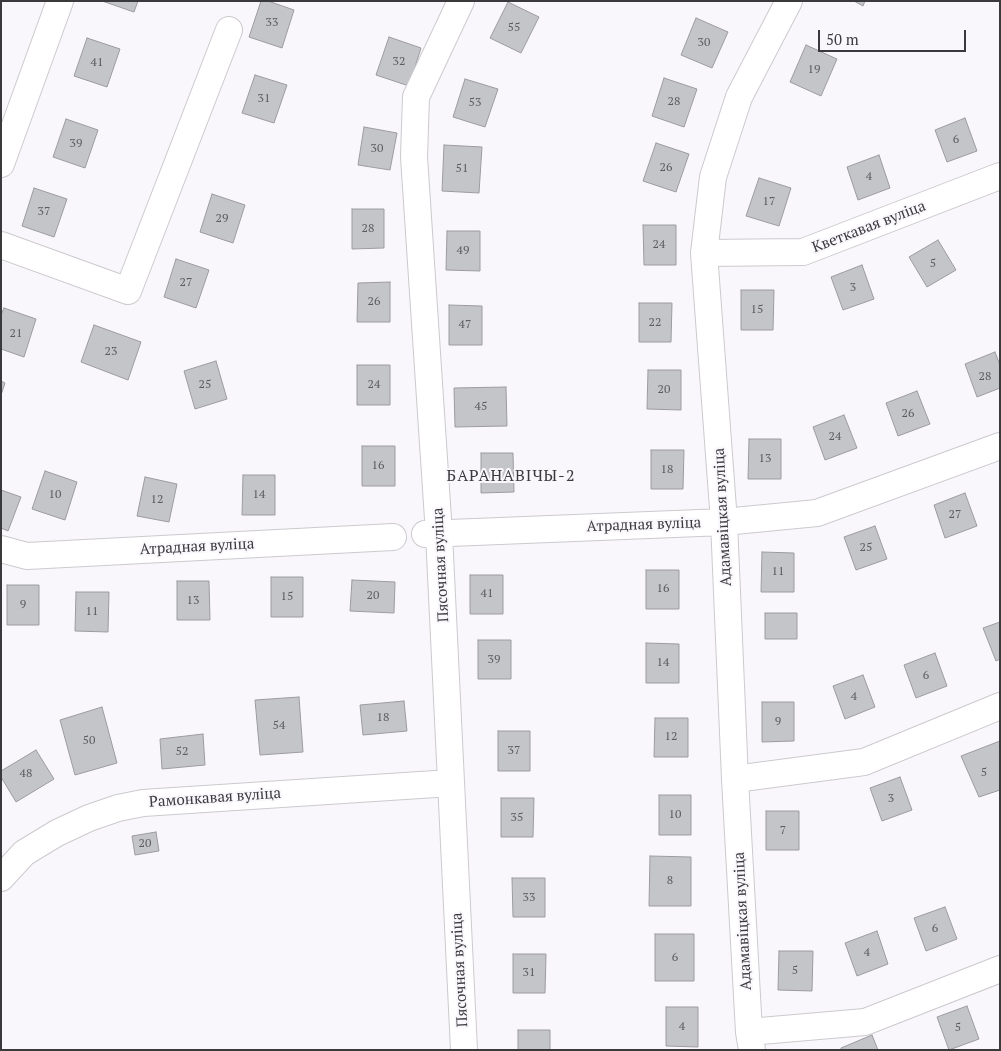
<!DOCTYPE html>
<html>
<head>
<meta charset="utf-8">
<style>
  body { margin:0 }
  #map { position:relative; width:1001px; height:1051px; overflow:hidden; background:#faf7fc; font-family:"PT Serif",serif }
  canvas { display:block }
  .frame { position:absolute; inset:0; border:2px solid #3a393b; pointer-events:none }
  .scale { position:absolute; left:818px; top:30px; width:148px; height:22px; box-sizing:border-box; border:2px solid #3a393b; border-top:0; padding-left:6px; font-size:15px; line-height:18px; white-space:nowrap; color:#3a393b; -webkit-text-stroke:4px #faf7fc; paint-order:stroke }
</style>
</head>
<body>
<div id="map">
<canvas width="1001" height="1051"></canvas>
<div class="frame"></div>
<div class="scale">50 m</div>
</div>
<script>
const context = document.querySelector('canvas').getContext('2d');
context.lineJoin = 'round';
function fillPath(path, color) { context.fillStyle = color; context.fill(path, 'evenodd'); }
const toPath = rows => new Path2D(rows.map(r => 'M' + r).join(''));
function stroke(path, color, width, dash) { context.strokeStyle = color; context.lineWidth = width; context.lineCap = dash ? 'butt' : 'round'; context.setLineDash(dash || []); context.stroke(path); }
function drawText(font, color, halo, rows, align = 'center') {
  context.font = font + ' "PT Serif",serif'; context.lineWidth = 4; context.setLineDash([]); context.textBaseline = 'middle'; context.strokeStyle = halo; context.fillStyle = color; for (const [text, x, y, turn = 0] of rows) {
    context.save(); context.translate(x, y); context.rotate((+turn || 0) * Math.PI / 180); context.textAlign = isNaN(turn) ? turn : align; if (halo) context.strokeText(text, 0, 0); context.fillText(text, 0, 0); context.restore();
  }
}
const building = toPath([
  [102,1,138,1,134,12,102,1],
  [261,1,268,1,294,10,282,48,249,37,261,1],
  [854,1,865,1,863,6,854,1],
  [508,2,539,17,521,53,490,38,508,2],
  [696,18,728,32,712,68,681,55,696,18],
  [389,37,421,48,409,86,376,75,389,37],
  [87,38,120,49,107,87,74,76,87,38],
  [806,45,837,59,821,96,790,82,806,45],
  [255,75,287,85,274,123,242,113,255,75],
  [664,78,697,89,684,127,652,116,664,78],
  [465,79,498,89,485,127,453,117,465,79],
  [965,118,977,151,947,162,935,130,965,118],
  [66,119,98,130,85,168,53,157,66,119],
  [364,127,397,133,390,170,358,165,364,127],
  [656,143,689,154,676,192,643,181,656,143],
  [444,145,482,147,479,193,442,191,444,145],
  [879,155,890,188,858,200,847,167,879,155],
  [759,178,791,188,779,226,746,216,759,178],
  [34,188,67,199,54,237,22,226,34,188],
  [212,194,245,205,233,243,200,232,212,194],
  [352,209,384,209,384,248,352,249,352,209],
  [643,225,676,225,676,265,644,265,643,225],
  [447,231,480,231,480,271,446,270,447,231],
  [938,240,956,270,927,287,909,257,938,240],
  [176,259,209,270,196,308,164,297,176,259],
  [862,265,874,299,843,310,831,277,862,265],
  [390,282,390,322,357,322,358,283,390,282],
  [741,290,774,290,773,330,741,330,741,290],
  [639,303,672,303,671,342,639,342,639,303],
  [449,305,482,306,482,345,449,345,449,305],
  [4,308,36,319,24,357,1,349,1,315,4,308],
  [94,325,141,342,128,380,81,362,94,325],
  [995,352,1000,365,1000,388,977,397,965,364,995,352],
  [216,361,227,399,195,409,184,371,216,361],
  [357,365,390,365,390,405,357,405,357,365],
  [648,370,681,370,681,410,647,409,648,370],
  [1,381,5,383,1,395,1,381],
  [506,387,507,426,455,427,454,388,506,387],
  [917,391,930,424,898,436,886,403,917,391],
  [844,415,857,448,825,460,813,427,844,415],
  [749,439,781,439,781,479,748,479,749,439],
  [362,446,395,446,395,486,362,486,362,446],
  [651,450,684,450,683,489,651,489,651,450],
  [481,453,513,453,514,492,481,493,481,453],
  [45,471,77,482,65,520,32,509,45,471],
  [243,475,275,475,275,515,242,515,243,475],
  [145,477,177,484,169,522,137,516,145,477],
  [1,490,21,497,8,531,1,528,1,490],
  [965,493,977,526,945,538,934,505,965,493],
  [875,526,887,559,856,570,844,537,875,526],
  [762,552,794,553,794,592,761,592,762,552],
  [646,570,679,570,679,609,646,609,646,570],
  [470,575,503,575,503,614,470,614,470,575],
  [271,577,303,577,303,617,271,617,271,577],
  [352,580,395,582,394,613,350,611,352,580],
  [177,581,209,581,210,620,177,620,177,581],
  [7,585,39,585,39,625,7,625,7,585],
  [76,592,109,592,108,632,75,631,76,592],
  [765,613,797,613,797,639,765,639,765,613],
  [1000,622,1000,659,996,661,983,628,1000,622],
  [478,640,511,640,511,679,478,679,478,640],
  [646,643,679,644,679,683,646,683,646,643],
  [935,653,947,686,916,698,904,665,935,653],
  [863,675,875,707,845,719,833,686,863,675],
  [299,697,303,752,260,755,255,700,299,697],
  [404,701,407,731,363,735,360,705,404,701],
  [762,702,794,702,794,741,762,742,762,702],
  [102,707,117,763,75,775,60,720,102,707],
  [655,718,688,718,688,757,654,757,655,718],
  [498,731,530,731,530,771,498,771,498,731],
  [203,734,205,765,162,769,160,739,203,734],
  [1000,741,1000,790,979,797,961,756,1000,741],
  [36,750,54,779,16,802,1,777,1,771,36,750],
  [900,777,912,810,882,821,870,788,900,777],
  [659,795,691,795,691,835,659,835,659,795],
  [501,798,534,798,533,837,501,837,501,798],
  [766,811,799,811,799,850,766,850,766,811],
  [156,832,159,851,135,855,132,836,156,832],
  [650,856,691,857,691,906,649,906,650,856],
  [512,878,545,878,545,917,513,917,512,878],
  [945,907,957,939,926,951,914,918,945,907],
  [877,931,888,964,857,976,845,943,877,931],
  [655,934,694,934,694,981,655,981,655,934],
  [779,951,813,951,812,991,778,990,779,951],
  [513,954,546,954,545,993,513,993,513,954],
  [967,1006,979,1039,949,1050,937,1017,967,1006],
  [666,1007,698,1007,698,1047,666,1046,666,1007],
  [518,1030,550,1030,550,1050,518,1050,518,1030],
  [872,1035,878,1050,841,1050,841,1048,872,1035]
]);
const minor = toPath([
  [461,1,416,97,414,157,439,534,464,1050],
  [1,164,60,1],
  [1,245,128,291,229,30],
  [704,253,803,252,1000,176],
  [425,534,724,522,817,513,1000,446],
  [1,549,27,556,393,537],
  [735,779,864,762,1000,706],
  [1,878,24,853,57,833,89,818,118,808,143,803,451,783],
  [749,1032,865,1022,1000,969],
  [752,1050,749,1032,735,779,724,522,704,253,713,177,739,97,789,1]
]);
const numberNames = [
  ["33",272,23],
  ["55",514,28],
  ["30",704,43],
  ["32",399,62],
  ["41",97,63],
  ["19",814,70],
  ["31",264,99],
  ["28",674,102],
  ["53",475,103],
  ["6",956,140],
  ["39",76,144],
  ["30",377,149],
  ["26",666,168],
  ["51",462,169],
  ["4",869,177],
  ["17",769,202],
  ["37",44,212],
  ["29",222,219],
  ["28",368,229],
  ["24",659,245],
  ["49",463,251],
  ["5",933,264],
  ["27",186,283],
  ["3",853,288],
  ["26",374,302],
  ["15",757,310],
  ["22",655,323],
  ["47",465,325],
  ["21",16,334],
  ["23",111,352],
  ["28",985,377],
  ["25",205,385],
  ["24",374,385],
  ["20",664,390],
  ["45",481,407],
  ["26",908,414],
  ["24",835,437],
  ["13",765,459],
  ["16",378,466],
  ["18",667,470],
  ["10",55,495],
  ["14",259,495],
  ["12",157,500],
  ["27",955,515],
  ["25",866,548],
  ["11",778,572],
  ["16",663,589],
  ["41",487,594],
  ["20",373,596],
  ["15",287,597],
  ["13",193,601],
  ["9",23,605],
  ["11",92,612],
  ["39",494,660],
  ["14",663,663],
  ["6",926,676],
  ["4",854,697],
  ["18",383,718],
  ["9",778,722],
  ["54",279,726],
  ["12",671,737],
  ["50",89,741],
  ["37",514,751],
  ["52",182,752],
  ["5",984,773],
  ["48",26,774],
  ["3",891,799],
  ["10",675,815],
  ["35",517,818],
  ["7",783,831],
  ["20",145,844],
  ["8",670,881],
  ["33",529,898],
  ["6",935,929],
  ["4",867,953],
  ["6",675,958],
  ["5",795,971],
  ["31",529,973],
  ["4",682,1027],
  ["5",958,1028]
];
const streetNames = [
  ["Кветкавая вуліца",869,227,-21],
  ["Адамавіцкая вуліца",723,517,-93],
  ["Атрадная вуліца",644,525,-2],
  ["Атрадная вуліца",197,547,-3],
  ["Пясочная вуліца",441,565,-93],
  ["Рамонкавая вуліца",215,798,-4],
  ["Адамавіцкая вуліца",743,921,-93],
  ["Пясочная вуліца",460,970,-93]
];
const neighbourhoodNames = [
  ["БАРАНАВІЧЫ-2",511,476]
];
fillPath(building, '#c4c5c9');
stroke(building, '#9c9ca0', 1);
stroke(minor, '#cccace', 28);
stroke(minor, '#fff', 26);
drawText('12px', '#5c5c5e', null, numberNames);
drawText('15px', '#3a393b', '#faf7fc', streetNames);
context.letterSpacing = '1px';
drawText('16px', '#3a393b', '#faf7fc', neighbourhoodNames);
context.letterSpacing = '0px';
</script>
</body>
</html>
